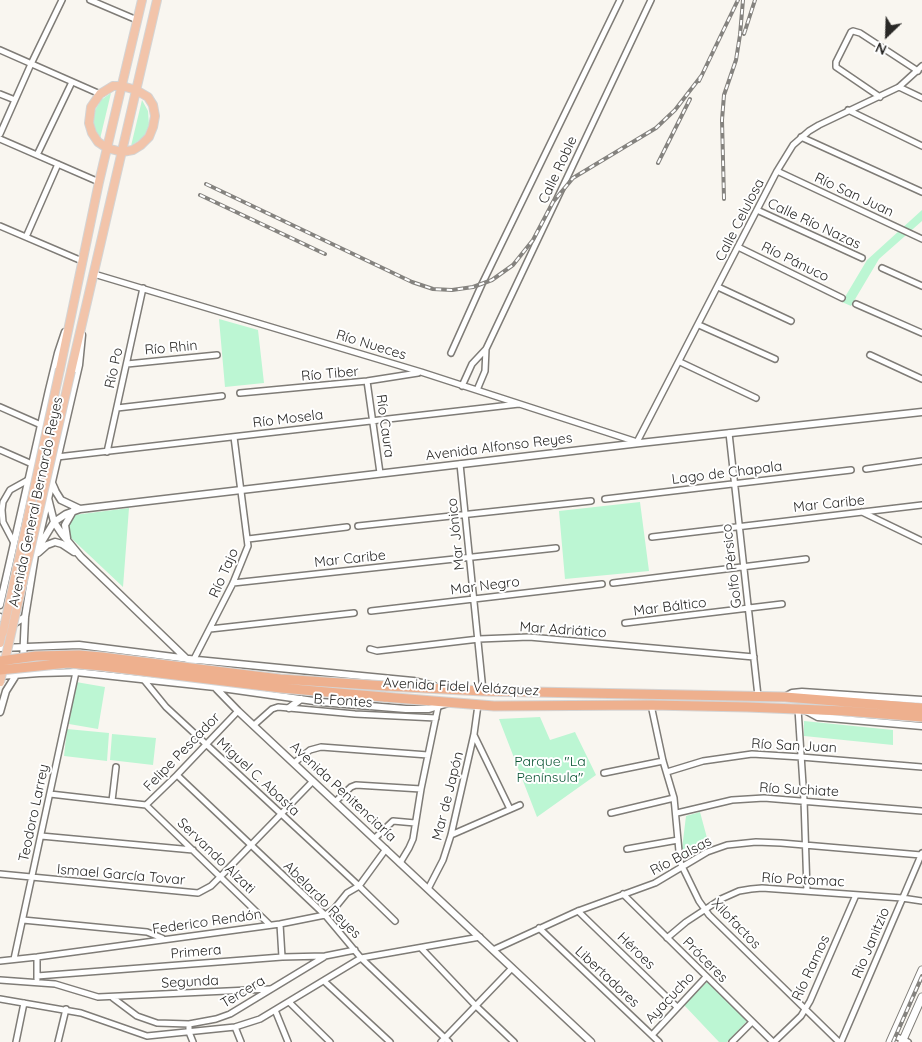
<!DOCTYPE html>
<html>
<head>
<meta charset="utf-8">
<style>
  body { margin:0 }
  #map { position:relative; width:922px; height:1042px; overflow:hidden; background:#f9f6f0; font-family:Quicksand,sans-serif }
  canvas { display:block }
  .north { position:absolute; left:862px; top:10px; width:50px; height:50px; -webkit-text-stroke:4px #fff; paint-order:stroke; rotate:204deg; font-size:14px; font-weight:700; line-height:20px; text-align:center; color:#292826 }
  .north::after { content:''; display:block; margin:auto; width:18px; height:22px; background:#292826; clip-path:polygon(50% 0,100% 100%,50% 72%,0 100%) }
</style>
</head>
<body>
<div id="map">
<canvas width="922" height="1042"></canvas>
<div class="north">N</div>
</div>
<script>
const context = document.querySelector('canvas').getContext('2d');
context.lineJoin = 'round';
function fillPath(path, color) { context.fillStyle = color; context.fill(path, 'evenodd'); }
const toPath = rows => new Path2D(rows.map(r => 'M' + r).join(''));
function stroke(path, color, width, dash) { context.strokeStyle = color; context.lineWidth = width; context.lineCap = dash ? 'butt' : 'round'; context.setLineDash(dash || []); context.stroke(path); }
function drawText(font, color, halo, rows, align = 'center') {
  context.font = font + ' Quicksand,sans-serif'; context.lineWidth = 4; context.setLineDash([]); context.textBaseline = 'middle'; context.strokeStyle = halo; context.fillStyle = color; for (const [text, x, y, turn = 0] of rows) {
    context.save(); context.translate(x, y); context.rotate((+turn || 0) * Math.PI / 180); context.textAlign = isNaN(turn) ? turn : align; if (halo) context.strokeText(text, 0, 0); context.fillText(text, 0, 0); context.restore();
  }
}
const green = toPath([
  [111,93,100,139,93,125,94,112,101,100],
  [142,100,148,111,149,125,144,137,131,146],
  [922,210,922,221,879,259,851,306,842,302,867,260],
  [219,319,258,330,264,383,225,387],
  [640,502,649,571,565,579,559,511],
  [129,508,123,587,71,538,68,533,68,525,74,515],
  [76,682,105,687,98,729,69,724],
  [540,717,550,740,575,732,596,775,537,817,499,719],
  [804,721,893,730,893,745,804,736],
  [67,729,109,733,107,761,64,756],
  [112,734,156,738,153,765,110,760],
  [700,812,710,849,686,861,682,849,686,816],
  [707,982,747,1021,727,1042,719,1042,684,1005]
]);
const minor = toPath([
  [90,0,137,20],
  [0,50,100,94],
  [899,87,922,98],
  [0,94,15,100],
  [880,97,836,67,836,62,851,32,853,31,860,33,918,71],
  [848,110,922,146],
  [0,134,31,64,62,0],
  [801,137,922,192],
  [0,139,99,182],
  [37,155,72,82],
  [777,171,922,239],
  [757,210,862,258],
  [0,226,82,261],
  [26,237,58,164],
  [738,247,842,298],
  [882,268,922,286],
  [94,274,421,372,640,443],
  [718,287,791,321],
  [856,304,922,333],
  [699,325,775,359],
  [451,353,482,284,620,0],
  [870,355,922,379],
  [680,362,756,398],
  [127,364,217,355],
  [367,381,380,473],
  [462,386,472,364,486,349,651,0],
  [477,390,485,371,486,349],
  [240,393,367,381,418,373],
  [0,407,41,425],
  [117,408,222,396],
  [729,433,758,696],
  [637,442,777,171,793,145,809,131,819,125,899,87,922,66],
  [0,450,32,464],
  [107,452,143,288],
  [57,457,519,404],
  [460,464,483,691],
  [866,469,922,461],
  [605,499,851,470],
  [862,512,922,541],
  [358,526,591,501],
  [652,537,922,505],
  [248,539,347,527],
  [14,543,3,522,2,510,3,502,10,490,28,480],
  [233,583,556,548],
  [613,583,806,559],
  [371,611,602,584],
  [625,623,782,604],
  [210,629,354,613],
  [370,649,377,651,479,639,529,637,754,657],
  [194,659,233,583,248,546,234,437],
  [144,680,166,707,359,886,395,921],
  [651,705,663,761,674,798,680,862,699,901,709,915,839,1042],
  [798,709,804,800,807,891],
  [254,725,272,709,278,707,355,714,436,718],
  [474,735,510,809],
  [294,763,310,750,321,747,428,755],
  [667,772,703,761,752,754,801,757,922,767],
  [604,773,663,761],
  [177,775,325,915,361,958,449,1042],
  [50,794,146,805],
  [112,801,116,767],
  [336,801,351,787,356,785,421,789],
  [146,805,270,925],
  [146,805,177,775,238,711],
  [611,813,674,798],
  [677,813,732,800,764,798,922,811],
  [451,835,520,805],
  [41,836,193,850],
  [375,838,393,821,415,823],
  [627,849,678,840],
  [400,863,409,848,413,839,421,789,438,707],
  [0,874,198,893,211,886,221,876,313,781],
  [428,889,443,860,451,835,474,734,478,705],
  [623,894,773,1042],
  [578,911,677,1007],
  [23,920,147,932,162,938],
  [280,924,282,957],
  [539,928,659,1042],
  [667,938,686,922,721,899,739,891,751,889,762,888,902,898,922,901],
  [421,948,475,1005,514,1042],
  [493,950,578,911,655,883,707,852,727,845,756,842,781,843,921,855],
  [14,959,76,672],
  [0,961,37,957,280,924,325,915,334,909,347,893,359,886,386,849],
  [37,976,282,957,325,956,355,950],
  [37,979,37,957],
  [0,980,55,984,98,997,270,989],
  [324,981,390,1042],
  [113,998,137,1016,157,1023,189,1024,216,1019,230,1014,324,957],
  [0,999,81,1013,147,1036,235,1027,260,1019,361,958,480,937],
  [289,1002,330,1042],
  [275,1010,288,1042],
  [189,1024,189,1032,193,1042],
  [235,1027,241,1042],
  [652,1035,706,977],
  [893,1035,908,1042],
  [16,1042,24,1003],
  [58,1042,66,1009],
  [441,1042,512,968],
  [732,1042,752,1022],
  [774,1042,801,1016,810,1001,856,895],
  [841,1042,922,853]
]);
const tertiary = toPath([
  [52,483,56,492,61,500,80,509],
  [48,498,54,522,62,534,81,557,196,668],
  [67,538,65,525,73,511],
  [37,550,54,522,66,514,80,509,640,443,922,412],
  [38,553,47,545,55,542,62,544,74,552],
  [0,605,49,390,58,353,65,332],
  [0,617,6,622,15,623,25,617],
  [0,648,79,645,197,660,413,681,434,686],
  [23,661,25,617,35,555,79,365,82,335],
  [0,676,39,673,76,672,215,687,321,702,406,709,429,709,448,703],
  [207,679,238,711,591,1042],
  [785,697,792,693,802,692,922,700],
  [289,708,301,699],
  [805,710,818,717,922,726],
  [0,712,6,691,18,672]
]);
const secondary = toPath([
  [890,1042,922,970],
  [902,1042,922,997]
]);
const primary = toPath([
  [113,86,122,86,136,90,148,97,153,105,155,116,153,127,149,137,141,145,133,150,122,152,107,148,98,142,92,133,89,123,91,107,100,94,113,86],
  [60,369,99,182,142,0],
  [71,371,157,0],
  [0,643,3,632]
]);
const trunk = toPath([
  [386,686,483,691,785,697,922,708],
  [384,697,494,706,651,705,747,707,845,711,922,717]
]);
const rail = toPath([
  [744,34,755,0],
  [699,81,738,0],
  [658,163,690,99],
  [206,184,412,282,433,289,452,290,473,287,492,280,513,265,533,240,553,202,573,178,656,128,675,110,702,75],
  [200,195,325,254],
  [724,199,722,120,724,95,736,60,740,35,743,0],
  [893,1042,922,976]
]);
const primaryBridge = toPath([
  [3,632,60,369],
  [0,682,71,371]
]);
const trunkBridge = toPath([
  [0,661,36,656,79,655,102,657,280,679,386,686],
  [0,670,68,663,102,666,281,688,384,697]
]);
const streetNames = [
  ["Calle Roble",558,170,-65],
  ["Río San Juan",854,195,25],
  ["Calle Celulosa",740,220,-63],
  ["Calle Río Nazas",814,224,25],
  ["Río Pánuco",795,262,26],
  ["Río Nueces",371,345,17],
  ["Río Rhin",171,348,-5],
  ["Río Po",114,368,-78],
  ["Río Tiber",330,374,-5],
  ["Río Mosela",288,419,-7],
  ["Río Caura",385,426,82],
  ["Avenida Alfonso Reyes",499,447,-7],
  ["Lago de Chapala",727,473,-7],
  ["Avenida General Bernardo Reyes",36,502,-78],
  ["Mar Caribe",829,504,-6],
  ["Mar Jónico",456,534,-96],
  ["Mar Caribe",350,559,-6],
  ["Golfo Pérsico",732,566,-97],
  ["Río Tajo",224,573,-66],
  ["Mar Negro",485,586,-7],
  ["Mar Báltico",670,607,-7],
  ["Mar Adriático",563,630,4],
  ["Avenida Fidel Velázquez",461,687,3],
  ["B. Fontes",343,701,4],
  ["Río San Juan",794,746,3],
  ["Felipe Pescador",182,752,-46],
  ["Miguel C. Abasta",258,777,43],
  ["Río Suchiate",799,790,3],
  ["Avenida Penitenciaría",343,792,43],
  ["Mar de Japón",448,796,-76],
  ["Teodoro Larrey",34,813,-78],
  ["Servando Alzati",216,856,44],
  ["Río Balsas",681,856,-28],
  ["Ismael García Tovar",121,875,5],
  ["Río Potomac",803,880,3],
  ["Abelardo Reyes",322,900,45],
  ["Federico Rendón",207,922,-8],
  ["Xilofactos",736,924,46],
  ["Rio Janitzio",871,943,-67],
  ["Héroes",636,951,44],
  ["Primera",196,952,-5],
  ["Próceres",705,960,45],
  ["Río Ramos",811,968,-65],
  ["Libertadores",607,977,43],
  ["Segunda",190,982,-3],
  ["Tercera",243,992,-31],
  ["Ayacucho",670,998,-47]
];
const parkNames = [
  ["Parque \"La",550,762],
  ["Península\"",550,778]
];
fillPath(green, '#bcf6d3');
stroke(minor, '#7f7c77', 8);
stroke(tertiary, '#7f7c77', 9);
stroke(secondary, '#7f7c77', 9);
stroke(primary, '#d4d4d4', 10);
stroke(trunk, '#d4d4d4', 11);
stroke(minor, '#fff', 5);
stroke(tertiary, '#fff', 6);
stroke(secondary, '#fff', 7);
stroke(primary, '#f2c4aa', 8);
stroke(trunk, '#eeb08e', 9);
stroke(rail, '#85837f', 4);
stroke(rail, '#fff', 2, [5.5]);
stroke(primaryBridge, '#d4d4d4', 10, []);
stroke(trunkBridge, '#d4d4d4', 11, []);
stroke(primaryBridge, '#f2c4aa', 8);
stroke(trunkBridge, '#eeb08e', 9);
drawText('14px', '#292826', '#fff', streetNames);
drawText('14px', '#0c5635', '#fff', parkNames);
</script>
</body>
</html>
